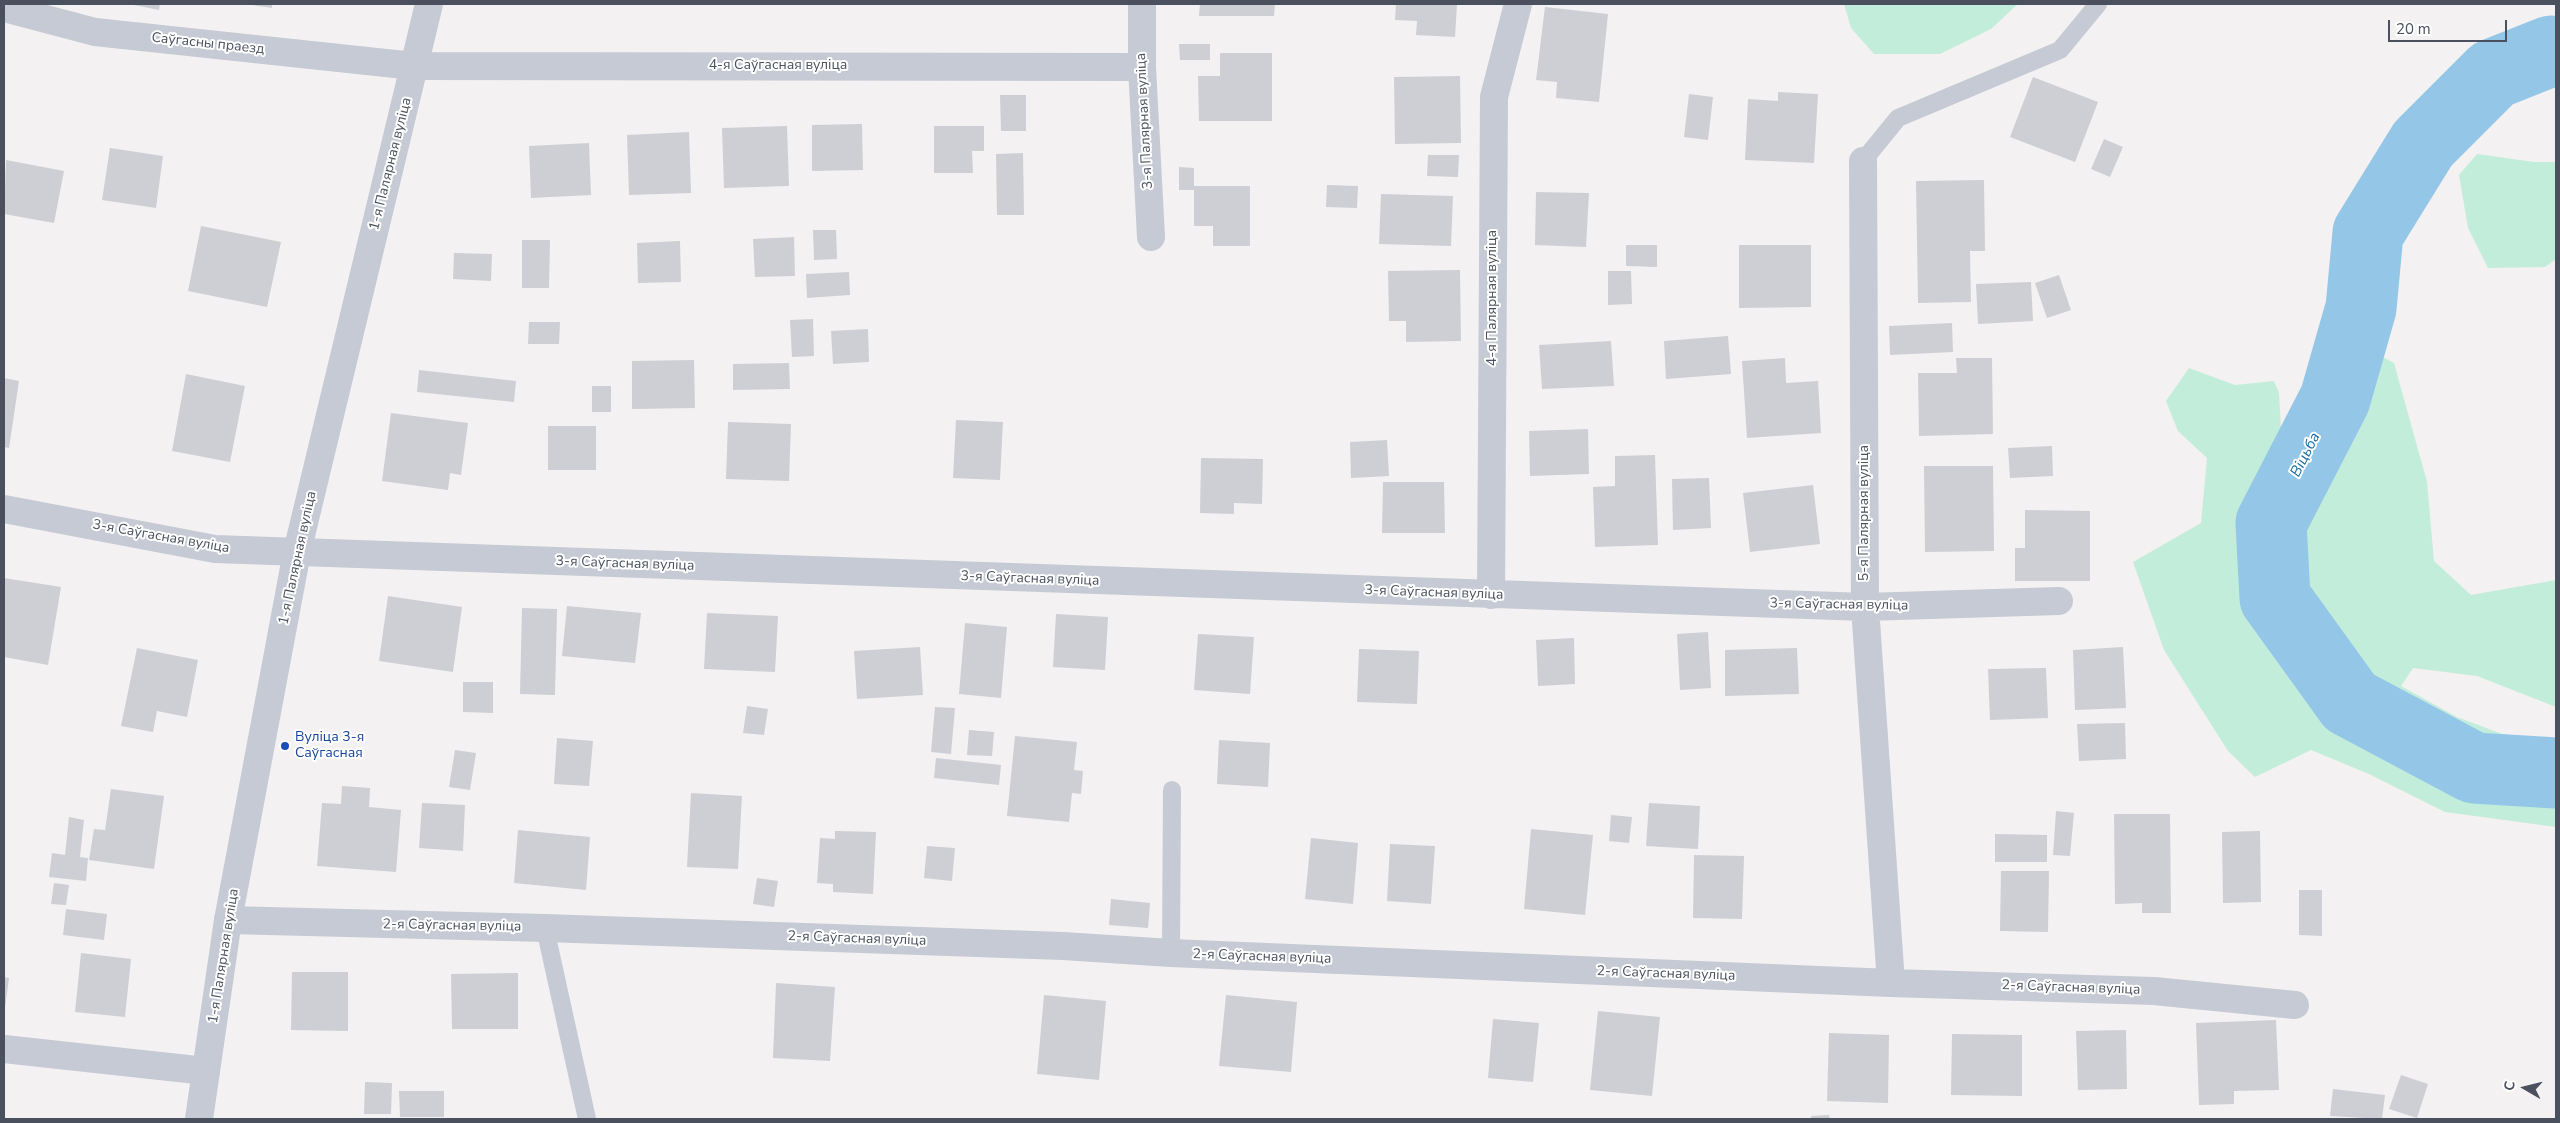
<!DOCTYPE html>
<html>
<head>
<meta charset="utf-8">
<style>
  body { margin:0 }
  #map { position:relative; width:2560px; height:1123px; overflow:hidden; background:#f3f1f1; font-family:"Nunito Sans",sans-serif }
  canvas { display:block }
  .frame { position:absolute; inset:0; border:5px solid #4a505d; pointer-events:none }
  .north { position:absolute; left:2500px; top:1063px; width:50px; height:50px; -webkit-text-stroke:4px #fff; paint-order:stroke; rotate:278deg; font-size:14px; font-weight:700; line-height:20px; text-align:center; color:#4a505d }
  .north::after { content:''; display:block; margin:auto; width:18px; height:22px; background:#4a505d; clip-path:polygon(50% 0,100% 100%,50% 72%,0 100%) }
  .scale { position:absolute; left:2388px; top:20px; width:119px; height:22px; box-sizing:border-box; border:2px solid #4a505d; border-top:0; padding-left:6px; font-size:15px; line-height:18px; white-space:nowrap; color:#4a505d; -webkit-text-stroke:4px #fff; paint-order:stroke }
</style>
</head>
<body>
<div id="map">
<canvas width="2560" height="1123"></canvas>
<div class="frame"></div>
<div class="north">С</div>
<div class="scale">20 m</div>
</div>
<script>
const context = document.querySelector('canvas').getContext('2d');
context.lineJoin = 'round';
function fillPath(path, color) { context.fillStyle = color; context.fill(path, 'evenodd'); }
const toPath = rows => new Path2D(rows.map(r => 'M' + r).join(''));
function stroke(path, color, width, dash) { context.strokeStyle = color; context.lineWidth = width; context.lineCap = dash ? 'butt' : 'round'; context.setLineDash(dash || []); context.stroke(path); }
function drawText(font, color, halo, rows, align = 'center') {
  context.font = font + ' "Nunito Sans",sans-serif'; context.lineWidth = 4; context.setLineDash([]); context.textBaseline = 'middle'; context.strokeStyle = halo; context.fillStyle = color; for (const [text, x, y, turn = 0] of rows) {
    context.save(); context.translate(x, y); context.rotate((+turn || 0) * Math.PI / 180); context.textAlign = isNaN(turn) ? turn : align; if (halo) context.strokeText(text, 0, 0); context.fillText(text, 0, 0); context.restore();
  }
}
const green = toPath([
  [1844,4,2018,4,1991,29,1940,54,1874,54,1851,28],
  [2477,154,2534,162,2556,162,2556,259,2545,267,2488,268,2468,228,2459,175],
  [2370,350,2394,363,2427,482,2434,561,2471,595,2556,580,2556,707,2477,676,2413,668,2401,686,2457,717,2537,747,2547,765,2481,754,2409,719,2319,636,2287,552,2315,486,2355,375],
  [2189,368,2235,385,2274,381,2279,393,2282,449,2255,547,2266,618,2333,704,2441,778,2556,793,2556,827,2445,812,2369,774,2311,750,2255,777,2228,751,2164,650,2133,562,2201,523,2207,458,2178,431,2166,401]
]);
const river = toPath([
  [2556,52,2551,51,2493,74,2423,144,2368,233,2361,308,2335,399,2271,523,2275,598,2350,702,2474,768,2556,773]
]);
const building = toPath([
  [129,4,160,4,159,10],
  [245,4,272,4,272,8],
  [1200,4,1275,4,1274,16,1199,16],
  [1396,4,1457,4,1455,37,1416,35,1417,21,1395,20],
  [1545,7,1608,14,1599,102,1556,98,1557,82,1536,80],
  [1179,44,1210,44,1210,60,1180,60],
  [1220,53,1272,53,1272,121,1199,121,1198,76,1220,76],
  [1460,76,1461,143,1395,144,1394,77],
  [2033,77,2098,102,2075,162,2010,137],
  [1778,92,1818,94,1814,163,1745,160,1748,99,1778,101],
  [1689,94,1713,97,1708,140,1684,137],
  [1000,95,1026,95,1026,131,1001,131],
  [862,124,863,170,812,171,812,125],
  [787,126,789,186,724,188,722,128],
  [934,126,984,126,984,151,972,151,973,173,934,173],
  [689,132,691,193,629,195,627,135],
  [2104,139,2123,147,2110,177,2091,169],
  [589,143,591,195,531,198,529,146],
  [110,148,163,156,156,208,102,200],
  [1023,153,1024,215,997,215,996,154],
  [1428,155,1459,155,1458,177,1427,176],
  [6,160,64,171,54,223,4,214],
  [1179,167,1194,168,1194,186,1250,186,1250,246,1213,246,1213,226,1194,226,1194,190,1179,190],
  [1984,180,1985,251,1970,251,1971,302,1918,303,1916,181],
  [1327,185,1358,186,1357,208,1326,207],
  [1536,192,1589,193,1586,247,1535,245],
  [1381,194,1453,196,1451,246,1379,244],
  [201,226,281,242,267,307,188,291],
  [813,230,836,230,837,259,814,260],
  [794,237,795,276,755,277,753,239],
  [522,240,550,240,549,288,522,288],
  [680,241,681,282,638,283,637,243],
  [1626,245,1657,245,1657,267,1626,266],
  [1739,245,1811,245,1811,307,1739,308],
  [454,253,492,254,491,281,453,279],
  [1460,270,1461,341,1406,342,1406,321,1389,321,1388,271],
  [1608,271,1631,271,1632,304,1608,305],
  [849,272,850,295,807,298,806,274],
  [2059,275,2071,310,2047,318,2035,283],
  [2031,282,2033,321,1978,324,1976,284],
  [813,319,814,356,792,357,790,320],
  [529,322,560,322,559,344,528,344],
  [1952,323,1953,352,1890,355,1889,326],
  [868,329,869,362,833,364,831,331],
  [1728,336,1731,374,1666,379,1664,341],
  [1611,341,1614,386,1542,389,1539,345],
  [1785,358,1786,383,1818,381,1821,433,1747,438,1742,361],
  [1956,358,1992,358,1993,434,1919,436,1918,373,1957,373],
  [694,360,695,408,632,409,632,361],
  [789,363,790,389,733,390,733,364],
  [419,370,516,381,514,402,417,392],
  [186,374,245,386,230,462,172,451],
  [4,378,19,381,9,448,4,447],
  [592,386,611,386,611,412,592,412],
  [391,413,468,423,461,475,450,473,448,490,382,481],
  [956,420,1003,422,1000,480,953,478],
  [728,422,791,424,789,481,726,479],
  [548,426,596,426,596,470,548,470],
  [1588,429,1589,474,1530,476,1529,431],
  [1387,440,1389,476,1351,478,1350,442],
  [2052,446,2053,476,2010,478,2008,448],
  [1655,455,1658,545,1595,547,1593,487,1615,486,1615,456],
  [1201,458,1263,459,1262,504,1234,503,1234,514,1200,513],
  [1924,466,1993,466,1994,551,1925,552],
  [1709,478,1711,528,1673,530,1672,479],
  [1383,482,1444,482,1445,533,1382,533],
  [1813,485,1820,544,1750,552,1743,493],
  [2025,510,2090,511,2090,581,2015,581,2015,548,2025,548],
  [4,578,61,587,48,665,4,657],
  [388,596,462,607,453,672,379,661],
  [567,606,641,613,635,663,562,656],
  [522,608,557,609,555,695,520,694],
  [707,613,778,616,775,672,704,669],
  [1056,614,1108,617,1105,670,1053,667],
  [965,623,1007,627,1001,698,959,694],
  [1708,632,1711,688,1680,690,1677,634],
  [1198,634,1254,637,1250,694,1194,690],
  [1574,638,1575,684,1538,686,1536,640],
  [920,647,923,695,857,699,854,651],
  [2123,647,2126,708,2075,710,2073,650],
  [137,648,198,660,187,717,157,711,153,732,121,726],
  [1797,648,1799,694,1725,696,1725,650],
  [1359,649,1419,651,1417,704,1357,702],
  [2046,668,2048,718,1990,720,1988,669],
  [463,682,493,682,493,713,463,712],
  [747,706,768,709,764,735,743,733],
  [935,707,955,708,951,754,931,752],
  [2125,723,2126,759,2079,761,2077,724],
  [969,730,994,732,992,756,967,755],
  [1015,736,1077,742,1074,770,1083,771,1081,794,1072,793,1069,822,1007,816],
  [557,738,593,741,589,786,554,784],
  [1219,740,1270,743,1268,787,1217,784],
  [455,750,476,753,470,790,449,787],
  [936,758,1001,765,999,785,934,778],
  [342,786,370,788,369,807,401,810,396,872,317,866,322,803,341,804],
  [111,789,164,796,154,869,89,860,94,829,105,830],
  [691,793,742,796,738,869,687,867],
  [422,803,465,805,463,851,419,848],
  [1649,803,1700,806,1698,849,1646,846],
  [2056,811,2074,813,2070,856,2053,855],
  [2114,814,2170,814,2171,913,2142,913,2142,903,2115,904],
  [1611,815,1632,817,1629,843,1609,841],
  [69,817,84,820,80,857,88,858,86,881,49,877,52,853,65,855],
  [1531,829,1593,835,1585,915,1524,909],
  [518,830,590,837,586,890,514,883],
  [835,831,876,832,873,894,833,892,833,884,817,883,820,838,835,839],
  [2260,831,2261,902,2223,903,2222,832],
  [1995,834,2047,835,2047,862,1995,862],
  [1311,838,1358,843,1353,904,1305,899],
  [1390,844,1435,846,1431,904,1387,901],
  [927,846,955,848,952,881,924,878],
  [1694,855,1744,856,1742,919,1693,918],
  [2001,871,2049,871,2048,932,2000,931],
  [757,878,778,881,774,907,753,904],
  [54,883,69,885,66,905,51,904],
  [2299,890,2322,890,2322,936,2299,935],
  [1111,899,1150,903,1148,928,1109,925],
  [66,909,107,914,104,940,63,935],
  [81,953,131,959,125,1017,75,1012],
  [292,972,348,972,348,1031,291,1030],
  [518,973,518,1029,452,1029,451,974],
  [4,977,9,978,5,1008,4,1008],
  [776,983,835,987,830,1061,773,1058],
  [1044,995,1106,1001,1099,1080,1037,1074],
  [1226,995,1297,1002,1291,1072,1219,1066],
  [1598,1011,1660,1017,1652,1096,1590,1090],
  [1493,1019,1539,1023,1533,1082,1488,1078],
  [2276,1020,2279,1090,2234,1091,2234,1104,2199,1105,2196,1023],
  [2126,1030,2127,1089,2078,1090,2076,1031],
  [1829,1033,1889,1035,1888,1103,1827,1101],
  [1952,1034,2022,1035,2022,1096,1951,1095],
  [2401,1075,2428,1084,2417,1118,2389,1109],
  [365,1082,392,1083,391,1114,364,1114],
  [2333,1089,2385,1095,2382,1119,2330,1116],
  [399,1091,444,1091,444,1117,400,1117],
  [1829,1115,1830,1119,1811,1119,1811,1116]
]);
const service = toPath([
  [1863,161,1898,118,2060,50,2098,4],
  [545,928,587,1119],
  [1171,953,1172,790]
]);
const minor = toPath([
  [1142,4,1142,67,1151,237],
  [4,8,95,32,414,66,1142,67],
  [1863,161,1865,607,1891,983],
  [4,509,215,549,1865,607,2059,601],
  [1491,595,1494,97,1518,4],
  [228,920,545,928,1063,946,1171,953,1891,983,2154,991,2295,1005],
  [4,1049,206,1071]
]);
const tertiary = toPath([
  [199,1119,228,920,297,552,429,4]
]);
const markers = [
  [285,746,5,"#1a4fb4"]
];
const streetNames = [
  ["Саўгасны праезд",208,44,6],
  ["4-я Саўгасная вуліца",778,66],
  ["3-я Палярная вуліца",1145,121,-93],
  ["1-я Палярная вуліца",391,164,-76],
  ["4-я Палярная вуліца",1493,298,-90],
  ["5-я Палярная вуліца",1865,513,-90],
  ["3-я Саўгасная вуліца",161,537,10],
  ["1-я Палярная вуліца",298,558,-78],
  ["3-я Саўгасная вуліца",625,564,2],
  ["3-я Саўгасная вуліца",1030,579,2],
  ["3-я Саўгасная вуліца",1434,593,2],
  ["3-я Саўгасная вуліца",1839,605,1],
  ["2-я Саўгасная вуліца",452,926,1],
  ["2-я Саўгасная вуліца",857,939,2],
  ["1-я Палярная вуліца",224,956,-81],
  ["2-я Саўгасная вуліца",1262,957,2],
  ["2-я Саўгасная вуліца",1666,974,2],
  ["2-я Саўгасная вуліца",2071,988,2]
];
const transitNames = [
  ["Вуліца 3-я",295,738],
  ["Саўгасная",295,754]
];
const waterNames = [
  ["Віцьба",2306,455,-63]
];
fillPath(green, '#c3eddb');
stroke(river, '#93c6e7', 71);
fillPath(building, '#cecfd5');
stroke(service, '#c5cad4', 18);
stroke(minor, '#c5cad4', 28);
stroke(tertiary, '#c5cad4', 28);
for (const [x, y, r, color] of markers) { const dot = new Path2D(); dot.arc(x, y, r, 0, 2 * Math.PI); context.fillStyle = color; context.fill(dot); stroke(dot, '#fff', 2); }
drawText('14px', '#4a505d', '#fff', streetNames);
drawText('14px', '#164399', '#fff', transitNames, 'left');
drawText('italic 15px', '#166ca4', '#fff', waterNames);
</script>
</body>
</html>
